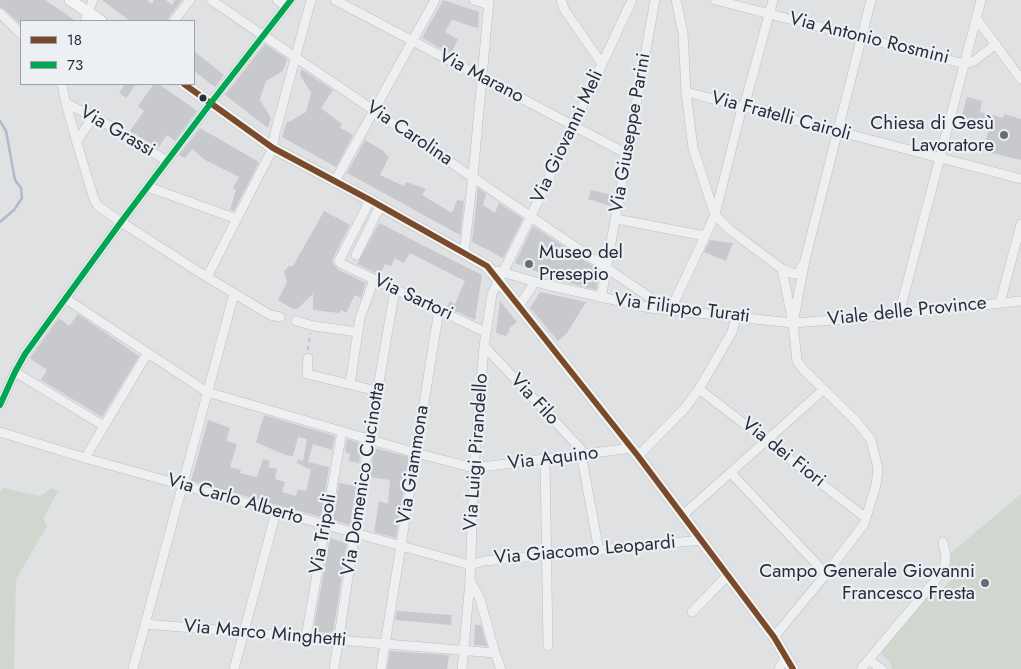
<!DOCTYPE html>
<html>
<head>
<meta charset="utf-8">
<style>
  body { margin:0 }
  #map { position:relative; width:1021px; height:669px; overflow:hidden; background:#dfe1e3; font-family:Jost,sans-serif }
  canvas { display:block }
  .legend { position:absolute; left:20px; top:20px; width:175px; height:65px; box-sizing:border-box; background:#eceff3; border:1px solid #9ea1a9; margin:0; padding:6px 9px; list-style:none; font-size:15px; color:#282d3b }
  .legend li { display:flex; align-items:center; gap:10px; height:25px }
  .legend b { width:25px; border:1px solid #9ea1a9 }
</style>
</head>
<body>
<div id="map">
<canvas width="1021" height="669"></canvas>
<ul class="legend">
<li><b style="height:6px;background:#7a4b2a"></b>18</li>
<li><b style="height:6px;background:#00a651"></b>73</li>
</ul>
</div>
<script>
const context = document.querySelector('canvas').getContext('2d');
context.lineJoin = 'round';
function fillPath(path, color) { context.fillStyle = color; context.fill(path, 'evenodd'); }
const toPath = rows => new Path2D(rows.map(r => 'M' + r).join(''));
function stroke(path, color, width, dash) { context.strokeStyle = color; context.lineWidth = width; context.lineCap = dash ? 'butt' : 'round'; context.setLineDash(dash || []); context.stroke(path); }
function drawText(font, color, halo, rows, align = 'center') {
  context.font = font + ' Jost,sans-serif'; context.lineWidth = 4.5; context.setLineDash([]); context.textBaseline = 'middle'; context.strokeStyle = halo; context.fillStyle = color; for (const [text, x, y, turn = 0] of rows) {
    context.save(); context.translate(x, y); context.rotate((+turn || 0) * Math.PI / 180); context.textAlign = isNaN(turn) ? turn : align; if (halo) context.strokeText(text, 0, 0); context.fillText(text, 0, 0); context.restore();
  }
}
const green = toPath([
  [3,488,40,496,52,488,58,491,43,519,47,526,16,579,14,669,0,669,0,492],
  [1021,494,1021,669,892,669,890,663,879,651,934,587,942,589,952,579,946,572,951,553]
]);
const stream = toPath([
  [0,121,6,131,15,180,21,188,22,198,14,210,0,222]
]);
const building = toPath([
  [0,0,45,0,76,21,21,21,21,25,4,9,0,7],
  [102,0,147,0,152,4,154,0,166,0,172,5,175,0,182,0,169,17,168,21,130,21],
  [443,0,479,12,478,28,452,20,445,32,458,39,451,54,422,38],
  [265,44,287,59,283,71,266,81,261,96,260,100,271,118,268,128,225,95],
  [194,51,224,75,215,87,194,71],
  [301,69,333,90,321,108,342,124,340,128,353,135,336,167,282,137,287,121,289,122,306,112,311,93,300,75],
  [125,84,136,84,126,98,119,93],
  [154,84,159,84,197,111,175,141,167,135,158,148,130,131,144,111,138,106],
  [967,97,982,101,980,112,1003,118,1004,114,1021,119,1021,160,983,151,990,126,961,119],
  [200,128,259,162,234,211,230,210,236,190,233,188,239,177,205,160,192,149,185,158,179,155],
  [365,140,382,150,389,157,380,175,404,186,406,182,426,189,422,195,452,213,457,200,464,201,460,235,347,173],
  [478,188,486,194,483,205,495,213,499,203,523,219,503,258,472,242],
  [591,190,613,195,611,206,588,199],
  [324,211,350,225,333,258,333,264,339,270,366,283,361,298,355,295,346,313,341,310,339,313,313,310,313,294,297,309,293,309,278,300,287,282,284,271,289,266,293,266],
  [379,223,482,275,475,320,447,307,450,301,455,304,465,281,410,253,404,263,395,258,391,266,385,264,380,275,357,264],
  [533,226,600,271,596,290,556,279,515,263],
  [710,240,733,243,726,261,704,252],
  [540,292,586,302,567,333,558,341,530,308],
  [500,301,517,322,509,328,510,330,506,336,496,333],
  [78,314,139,356,102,417,41,380,47,370,30,358,59,318,69,326],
  [264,415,335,436,332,450,313,444,308,462,329,467,321,517,191,481,208,420,230,428,226,441,237,444,230,467,241,470,240,473,257,477,263,459,270,461,268,467,277,469,275,479,285,482,282,492,296,496,298,489,306,491,311,470,297,463,298,459,303,461,307,439,298,437,293,456,285,455,256,442],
  [347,439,362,444,359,463,349,461,350,454,345,452],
  [374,448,409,457,396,538,374,532,379,501,388,504,390,480,370,477],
  [339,483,356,486,350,525,333,520],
  [330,538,347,543,333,633,313,632],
  [397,611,452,615,451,625,395,620],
  [475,625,481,625,487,646,474,645],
  [390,651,449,655,447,669,387,669]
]);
const path = toPath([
  [308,350,310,333]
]);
const minor = toPath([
  [211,0,670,311,715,215,742,107],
  [277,0,286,6],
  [335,0,627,154],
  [474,0,489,5],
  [561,0,564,9,602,64],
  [676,0,683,33,686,92,693,148,715,215,730,230,782,269,793,323,797,361,804,370,857,422,871,440,878,469,876,485,864,524,826,574,774,637],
  [715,0,965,64,974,61,996,44],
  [0,13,21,34],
  [976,18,1021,79],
  [85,21,93,0],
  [174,21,190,0],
  [62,84,65,100,79,150,94,199,98,206,121,222,202,274,270,315,280,317],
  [686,92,1021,179],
  [66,103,103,122,167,161],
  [744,107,773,0],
  [77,141,93,117],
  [335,181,435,0],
  [148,187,237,219],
  [370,200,339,261,342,264,485,332],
  [616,219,705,236],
  [464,253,473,176,489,0],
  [356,255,380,206],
  [782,269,794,274,798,273,803,264],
  [498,271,543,284,650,308,793,323,860,318,1021,301],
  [207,277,273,148,275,133,311,0],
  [601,298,655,0],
  [66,299,207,392,416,453,474,468,632,448],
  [1000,303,1021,224],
  [519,306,535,282],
  [899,314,981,0],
  [794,318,805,260,871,0],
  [296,321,314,326,358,332],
  [484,346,580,448,599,551],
  [308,358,307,374,377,391],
  [15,372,104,426],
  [350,384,360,318,374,280],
  [699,389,866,518],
  [0,405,15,372,25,354,121,222,210,104,291,0],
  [0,432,85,458,470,565,484,561,702,540],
  [638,456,685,408,699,389,732,332,736,317],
  [85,458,147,354],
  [545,460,548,646],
  [731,473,826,574],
  [683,515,823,390],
  [470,581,480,599,495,653,501,669],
  [692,612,728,575],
  [145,624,495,653],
  [306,637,342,431],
  [868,660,882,669],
  [133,669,234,294],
  [234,669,276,512],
  [334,669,369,440,395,289],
  [381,669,439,310],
  [462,669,470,581,474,468,484,346,492,294,531,216,632,0],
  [779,669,786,656],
  [861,669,943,571,945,564,946,557,943,542]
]);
const major = toPath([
  [70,0,101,21],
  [184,84,273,148,370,200,487,266,638,456,774,637,793,669]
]);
const bus1 = toPath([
  [184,84,273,148,370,200,487,266,638,456,774,637,793,669]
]);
const bus2 = toPath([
  [0,405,15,372,25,354,121,222,210,104,291,0]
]);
const markers = [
  [203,98,4.5,"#282d3b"],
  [1004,135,5,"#686c76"],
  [529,264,5,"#686c76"],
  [985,583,5,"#686c76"]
];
const streetNames = [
  ["Via Antonio Rosmini",869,39,14],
  ["Via Marano",481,77,28],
  ["Via Fratelli Cairoli",781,117,15],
  ["Via Grassi",117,132,30],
  ["Via Giuseppe Parini",631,133,-80],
  ["Via Carolina",409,134,34],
  ["Via Giovanni Meli",568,137,-65],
  ["Via Sartori",413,298,25],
  ["Via Filippo Turati",682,309,7],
  ["Viale delle Province",907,312,-6],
  ["Via Filo",534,400,47],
  ["Via Luigi Pirandello",477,452,-86],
  ["Via dei Fiori",783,453,38],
  ["Via Aquino",553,459,-7],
  ["Via Giammona",414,465,-81],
  ["Via Domenico Cucinotta",364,479,-81],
  ["Via Carlo Alberto",235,500,16],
  ["Via Tripoli",324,534,-80],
  ["Via Giacomo Leopardi",585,551,-5],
  ["Via Marco Minghetti",265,634,5]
];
const poiNames = [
  ["Chiesa di Gesù",994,124],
  ["Lavoratore",994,146],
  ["Museo del",539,253,"left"],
  ["Presepio",539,275,"left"],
  ["Campo Generale Giovanni",975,572],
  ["Francesco Fresta",975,594]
];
fillPath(green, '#cfd7cf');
stroke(stream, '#afbbcd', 2.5);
fillPath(building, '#c7c9cc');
stroke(minor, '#bdbfc1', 10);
stroke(major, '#bbbdc1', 12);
stroke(path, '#c0c2c7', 2, [4, 4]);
stroke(minor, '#eeeff0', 9);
stroke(major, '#f3f4f4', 11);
stroke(bus1, '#7a4b2a', 6);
stroke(bus2, '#00a651', 6);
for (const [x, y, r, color] of markers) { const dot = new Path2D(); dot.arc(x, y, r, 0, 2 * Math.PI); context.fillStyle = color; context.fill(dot); stroke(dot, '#eceff3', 2); }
drawText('19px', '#282d3b', '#eceff3', streetNames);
drawText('19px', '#282d3b', '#eceff3', poiNames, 'right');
</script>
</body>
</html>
